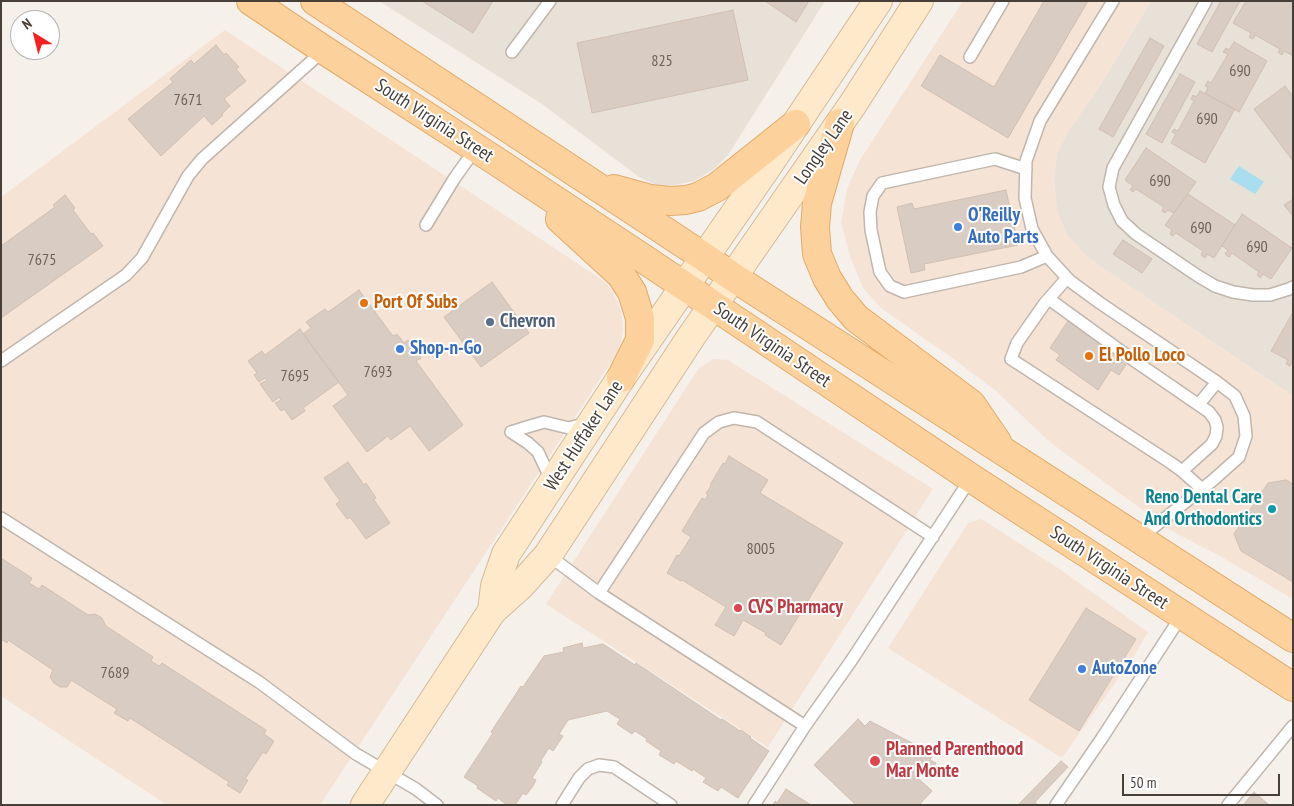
<!DOCTYPE html>
<html>
<head>
<meta charset="utf-8">
<style>
  body { margin:0 }
  #map { position:relative; width:1294px; height:806px; overflow:hidden; background:#f5f0ea; font-family:"PT Sans Narrow",sans-serif }
  canvas { display:block }
  .frame { position:absolute; inset:0; border:2px solid #483f38; pointer-events:none }
  .north { position:absolute; left:10px; top:10px; width:50px; height:50px; box-sizing:border-box; background:#fff; border:1px solid #b6b2af; border-radius:50%; rotate:324deg; font-size:14px; font-weight:700; line-height:20px; text-align:center; color:#483f38 }
  .north::after { content:''; display:block; margin:auto; width:18px; height:22px; background:#f61f22; clip-path:polygon(50% 0,100% 100%,50% 72%,0 100%) }
  .scale { position:absolute; left:1122px; top:774px; width:158px; height:22px; box-sizing:border-box; border:2px solid #483f38; border-top:0; padding-left:6px; font-size:15px; line-height:18px; white-space:nowrap; color:#483f38; -webkit-text-stroke:4px #fff; paint-order:stroke }
</style>
</head>
<body>
<div id="map">
<canvas width="1294" height="806"></canvas>
<div class="frame"></div>
<div class="north">N</div>
<div class="scale">50 m</div>
</div>
<script>
const context = document.querySelector('canvas').getContext('2d');
context.lineJoin = 'round';
function fillPath(path, color) { context.fillStyle = color; context.fill(path, 'evenodd'); }
const toPath = rows => new Path2D(rows.map(r => 'M' + r).join(''));
function stroke(path, color, width, dash) { context.strokeStyle = color; context.lineWidth = width; context.lineCap = dash ? 'butt' : 'round'; context.setLineDash(dash || []); context.stroke(path); }
function drawText(font, color, halo, rows, align = 'center') {
  context.font = font + ' "PT Sans Narrow",sans-serif'; context.lineWidth = 4; context.setLineDash([]); context.textBaseline = 'middle'; context.strokeStyle = halo; context.fillStyle = color; for (const [text, x, y, turn = 0] of rows) {
    context.save(); context.translate(x, y); context.rotate((+turn || 0) * Math.PI / 180); context.textAlign = isNaN(turn) ? turn : align; if (halo) context.strokeText(text, 0, 0); context.fillText(text, 0, 0); context.restore();
  }
}
const residential = toPath([
  [379,1,825,1,728,155,714,169,694,181,675,185,658,186,639,177,542,104],
  [1151,1,1293,1,1293,396,1104,269,1083,253,1067,235,1057,211,1054,181,1057,154,1067,133,1099,87]
]);
const commercial = toPath([
  [963,1,1151,1,1099,87,1067,133,1057,154,1054,181,1057,210,1067,235,1083,253,1104,269,1293,396,1293,599,1220,556,1170,530,1051,443,996,391,955,360,881,308,863,288,851,259,841,223,847,189,860,160],
  [225,30,598,277,608,285,614,295,619,306,622,317,623,329,621,343,617,353,320,805,167,805,1,696,1,197],
  [714,359,728,360,933,489,768,747,546,604,699,368],
  [981,519,1058,568,1148,632,1134,656,1062,758,888,648,968,523]
]);
const water = toPath([
  [1239,166,1264,182,1255,194,1230,179]
]);
const building = toPath([
  [422,1,493,1,473,33,422,1],
  [765,1,809,1,796,22,765,1],
  [1044,1,1088,1,1008,138,921,86,940,55,994,87,1044,1],
  [1221,1,1240,1,1212,52,1197,44,1221,1],
  [1246,1,1293,1,1293,56,1284,51,1282,55,1278,52,1280,49,1255,35,1253,39,1249,37,1251,33,1233,23,1246,1],
  [733,10,748,80,592,113,577,43,733,10],
  [1150,38,1164,46,1113,137,1099,129,1150,38],
  [1234,42,1267,61,1239,112,1205,94,1208,87,1205,86,1208,81,1211,83,1228,54,1223,52,1226,48,1229,50,1234,42],
  [216,45,224,55,226,53,239,67,236,69,246,81,224,99,230,106,222,114,223,115,212,125,204,116,161,156,128,119,173,82,170,79,191,60,194,64,216,45],
  [1180,74,1195,82,1162,143,1146,134,1180,74],
  [1285,86,1293,96,1293,161,1254,109,1285,86],
  [1200,91,1235,109,1205,163,1171,143,1176,134,1172,132,1174,129,1178,131,1194,101,1191,99,1193,95,1196,97,1200,91],
  [1146,148,1196,182,1174,213,1168,210,1165,213,1162,211,1164,207,1136,189,1133,192,1130,190,1133,186,1125,180,1146,148],
  [1006,190,1018,245,924,264,925,270,911,273,897,207,912,203,914,209,1006,190],
  [1188,194,1235,225,1214,258,1207,254,1205,258,1201,255,1203,251,1176,233,1173,236,1170,234,1172,230,1165,225,1188,194],
  [65,195,75,208,73,210,91,234,93,233,103,246,1,318,1,246,55,207,53,205,65,195],
  [1293,199,1293,216,1284,205,1293,199],
  [1242,214,1292,248,1271,279,1263,274,1260,278,1257,275,1259,272,1232,253,1229,257,1225,254,1228,250,1222,246,1242,214],
  [1123,240,1152,259,1142,273,1113,254,1123,240],
  [492,282,529,333,481,367,444,317,492,282],
  [359,290,392,335,393,335,394,336,397,334,404,343,408,340,421,358,416,361,463,425,429,451,410,426,391,440,388,436,367,452,333,406,348,395,303,334,311,328,306,322,325,309,328,312,359,290],
  [1293,312,1293,363,1292,362,1290,366,1286,364,1288,360,1271,351,1293,312],
  [1068,321,1121,357,1119,360,1126,365,1119,375,1111,370,1098,390,1056,360,1060,355,1050,348,1068,321],
  [300,329,339,382,303,408,305,411,292,420,284,409,281,411,275,403,281,400,279,397,273,402,260,384,267,380,265,378,259,382,254,375,257,373,248,361,262,351,265,355,300,329],
  [729,456,768,480,760,493,843,543,781,645,765,635,766,633,743,620,734,636,715,625,726,607,682,580,681,581,667,573,677,555,679,556,691,537,682,531,702,498,705,500,708,495,706,493,711,486,710,485,723,463,725,464,729,456],
  [348,462,364,485,366,483,376,498,374,500,390,523,366,539,350,517,347,519,336,504,340,501,324,478,348,462],
  [1286,480,1293,484,1293,582,1241,551,1234,534,1268,483,1286,480],
  [1,558,32,578,29,583,39,589,42,585,88,615,95,614,102,618,106,626,153,657,151,661,159,666,162,663,266,730,264,734,274,741,266,754,263,752,245,779,248,780,240,793,227,785,229,782,130,718,128,721,114,713,117,709,71,680,67,687,60,687,54,683,50,677,53,670,8,640,7,643,1,639,1,558],
  [1086,608,1136,639,1079,731,1029,700,1086,608],
  [582,643,583,648,603,644,635,665,636,663,721,720,722,719,740,731,741,730,751,737,750,738,769,751,738,798,721,787,718,791,703,782,706,778,693,769,692,771,676,761,674,764,659,755,661,751,646,741,647,739,635,731,632,734,617,724,620,719,607,711,568,720,559,734,563,736,553,751,549,748,541,760,542,762,532,778,536,780,533,786,526,795,523,793,515,805,507,805,498,798,496,801,477,788,478,786,464,777,493,733,491,732,521,686,523,687,544,656,564,652,563,648,582,643],
  [858,719,865,726,870,721,933,754,930,760,936,763,930,774,923,771,919,779,932,791,919,805,856,805,814,765,858,719],
  [1061,761,1068,767,1035,802,1037,805,1018,805,1061,761],
  [786,789,811,805,773,805,775,801,777,803,786,789],
  [1254,792,1269,805,1243,805,1254,792]
]);
const lane = toPath([
  [1113,1,1040,121,1026,161,1025,198,1032,229,1047,256,1070,281,1100,303,1217,382,1235,396,1244,416,1246,436,1239,457,1212,481,1140,538],
  [1206,1,1113,168,1109,187,1114,205,1122,221,1136,234,1198,276,1215,286,1233,292,1253,295,1270,295,1289,289,1293,287],
  [512,52,550,1],
  [970,57,1003,1],
  [1026,169,995,159,882,183,873,196,870,212,871,230,880,272,890,286,904,292,1021,267,1047,256],
  [426,225,454,179,476,148],
  [1067,278,1045,303,1017,343,1011,359,1171,463,1182,471,1202,489],
  [1049,299,1129,357,1209,412,1215,420,1217,427,1216,436,1212,444,1182,471],
  [1,361,126,275,142,258,188,176,202,159,324,50],
  [1199,404,1217,382],
  [511,432,527,427,544,422,569,428,587,423],
  [511,432,528,443,538,452,552,482],
  [1,518,259,682,356,754,416,789,437,805],
  [548,555,599,593,805,726],
  [599,593,704,433,719,422,734,418,757,422,933,537],
  [562,805,579,778,588,769,599,765,614,767,671,805],
  [754,805,805,726,851,661,971,478],
  [1056,805,1102,738,1182,615],
  [1228,805,1293,726]
]);
const secondary = toPath([
  [492,611,495,586,506,554,621,378,767,167,878,1],
  [365,805,492,611,521,585,548,555,691,337,853,104,919,1]
]);
const primary = toPath([
  [251,1,324,50,496,161,647,261,971,478,1293,687],
  [315,1,704,257,733,277,1293,638],
  [840,123,817,203,815,227,817,254,827,278,840,299,856,318,971,404,997,442],
  [614,189,650,199,670,201,686,200,698,197,717,187,796,124],
  [560,219,621,275,632,292,640,318,640,340,621,378]
]);
const markers = [
  [958,227,5,"#3f7fe0"],
  [364,303,5,"#e8710a"],
  [490,322,5,"#5c6f8a"],
  [400,349,5,"#3f7fe0"],
  [1089,356,5,"#e8710a"],
  [1272,509,5,"#0f9aa8"],
  [738,608,5,"#e0444e"],
  [1082,669,5,"#3f7fe0"],
  [875,761,6,"#e0444e"]
];
const numberNames = [
  ["825",662,61],
  ["690",1240,71],
  ["7671",188,100],
  ["690",1207,119],
  ["690",1160,181],
  ["690",1201,228],
  ["690",1257,247],
  ["7675",42,260],
  ["7693",378,372],
  ["7695",295,376],
  ["8005",761,549],
  ["7689",115,673]
];
const streetNames = [
  ["South Virginia Street",434,121,33],
  ["Longley Lane",824,147,-55],
  ["South Virginia Street",772,345,34],
  ["West Huffaker Lane",584,436,-57],
  ["South Virginia Street",1109,568,33]
];
const shopNames = [
  ["O'Reilly",968,216],
  ["Auto Parts",968,238],
  ["Shop-n-Go",410,349],
  ["AutoZone",1092,669]
];
const foodNames = [
  ["Port Of Subs",374,303],
  ["El Pollo Loco",1099,356]
];
const serviceNames = [
  ["Chevron",500,322]
];
const cultureNames = [
  ["Reno Dental Care",1262,498],
  ["And Orthodontics",1262,520]
];
const healthNames = [
  ["CVS Pharmacy",748,608],
  ["Planned Parenthood",886,750],
  ["Mar Monte",886,772]
];
fillPath(residential, '#e8e1d8');
fillPath(commercial, '#f5e3d6');
fillPath(water, '#a8def0');
fillPath(building, '#d9ccc2');
stroke(building, '#d1c0b3', 1);
stroke(lane, '#c0b6ac', 14);
stroke(secondary, '#d3bb9a', 30);
stroke(primary, '#e2ab6a', 30);
stroke(lane, '#fff', 11);
stroke(secondary, '#fee9cb', 28);
stroke(primary, '#fcd19b', 28);
for (const [x, y, r, color] of markers) { const dot = new Path2D(); dot.arc(x, y, r, 0, 2 * Math.PI); context.fillStyle = color; context.fill(dot); stroke(dot, '#fff', 2); }
drawText('16px', '#6c625a', null, numberNames);
drawText('19px', '#483f38', '#fff', streetNames);
drawText('bold 19px', '#366cbe', '#fff', shopNames, 'left');
drawText('bold 19px', '#c56008', '#fff', foodNames, 'left');
drawText('bold 19px', '#4e5e75', '#fff', serviceNames, 'left');
drawText('bold 19px', '#0d838f', '#fff', cultureNames, 'right');
drawText('bold 19px', '#be3a42', '#fff', healthNames, 'left');
</script>
</body>
</html>
